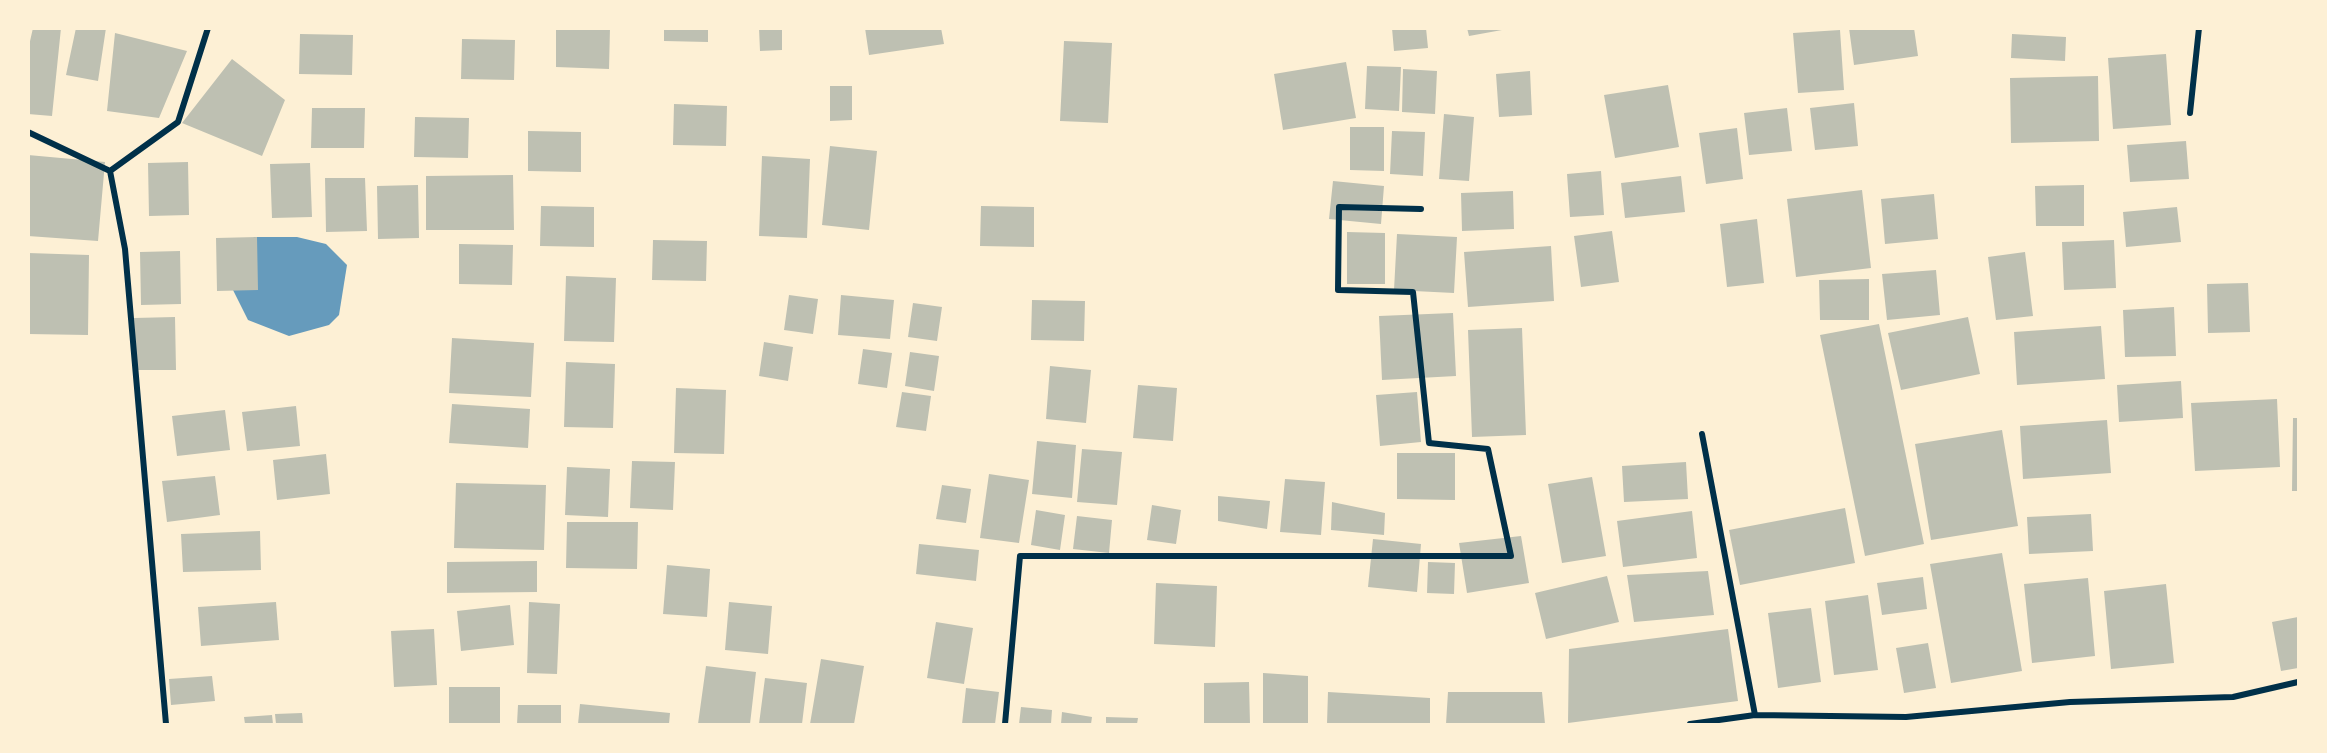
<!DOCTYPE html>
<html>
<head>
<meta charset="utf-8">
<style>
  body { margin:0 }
  #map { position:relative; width:2327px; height:753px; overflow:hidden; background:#fdf0d5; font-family:"Nunito Sans",sans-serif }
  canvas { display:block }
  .frame { position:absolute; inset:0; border:30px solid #fdf0d5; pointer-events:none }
</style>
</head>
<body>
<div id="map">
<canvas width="2327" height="753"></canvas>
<div class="frame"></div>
</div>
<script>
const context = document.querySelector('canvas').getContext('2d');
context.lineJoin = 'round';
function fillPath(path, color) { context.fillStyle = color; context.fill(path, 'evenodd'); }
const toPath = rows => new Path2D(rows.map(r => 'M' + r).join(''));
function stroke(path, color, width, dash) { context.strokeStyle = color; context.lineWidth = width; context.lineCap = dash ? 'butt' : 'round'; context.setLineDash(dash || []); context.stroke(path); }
const water = toPath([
  [254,237,297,237,326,244,347,265,339,315,329,325,289,336,248,320,233,290]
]);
const building = toPath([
  [33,28,61,28,52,116,28,114,28,50],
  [76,28,106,28,98,81,66,75],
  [556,28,610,28,609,69,556,67],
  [664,28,708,28,708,42,664,41],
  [759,28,782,28,782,50,760,51],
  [865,28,941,28,944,44,869,55],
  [1392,28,1426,28,1428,48,1394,51],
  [1467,28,1502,28,1502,30,1469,36],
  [1849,28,1914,28,1918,56,1854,65],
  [1840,30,1844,90,1798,93,1793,33],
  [115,33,187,51,159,118,107,111],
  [300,34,353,35,352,75,299,74],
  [2012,34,2066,37,2065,61,2011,58],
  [462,39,515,40,514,80,461,79],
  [1064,41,1112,43,1108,123,1060,121],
  [2166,54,2171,125,2113,129,2108,58],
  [232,59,285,100,262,156,182,123],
  [1346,62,1356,118,1283,130,1274,74],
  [1367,66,1401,67,1399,111,1365,109],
  [1403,69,1437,71,1435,114,1402,112],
  [1530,71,1532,115,1499,117,1496,74],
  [2098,76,2099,141,2011,143,2010,78],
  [1668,85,1679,147,1615,158,1604,95],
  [830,86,852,86,852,120,830,121],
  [1854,103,1858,146,1815,150,1810,108],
  [674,104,727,106,726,146,673,145],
  [312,108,365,108,364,148,311,148],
  [1787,108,1792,151,1749,155,1744,113],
  [1444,114,1474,117,1469,181,1439,179],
  [415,117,469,118,468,158,414,157],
  [1350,127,1384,127,1384,171,1350,170],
  [1737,128,1743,179,1706,184,1699,133],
  [528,131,581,132,581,172,528,171],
  [1392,131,1425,132,1423,176,1390,174],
  [2186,141,2189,179,2130,182,2127,145],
  [830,146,877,151,869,230,822,225],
  [28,155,105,162,98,241,28,236],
  [762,156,810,159,807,238,759,236],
  [188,162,189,215,149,216,148,163],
  [310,163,312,217,272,218,270,164],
  [1601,171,1604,215,1570,217,1567,174],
  [513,175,514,230,426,230,426,176],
  [1681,176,1685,212,1625,218,1621,183],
  [325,178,365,178,367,231,326,232],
  [1333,181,1384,186,1381,224,1329,219],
  [418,185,419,238,378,239,377,186],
  [2084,185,2084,226,2036,226,2035,186],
  [1862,190,1871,268,1796,277,1787,199],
  [1513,191,1514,229,1462,231,1461,193],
  [1934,194,1938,239,1885,244,1881,199],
  [541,206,594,207,594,247,540,246],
  [981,206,1034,207,1034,247,980,246],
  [2177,207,2181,242,2126,247,2123,212],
  [1757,219,1764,283,1727,287,1720,224],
  [1612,231,1619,282,1581,287,1574,236],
  [1347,232,1385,233,1385,284,1347,284],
  [1397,234,1457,237,1454,293,1394,290],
  [257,237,258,290,217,291,216,238],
  [653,240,707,241,706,281,652,280],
  [2114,240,2116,288,2064,290,2062,242],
  [459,244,513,245,512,285,459,284],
  [1551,246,1554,301,1468,307,1464,252],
  [180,251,181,304,141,305,140,252],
  [2025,252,2033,316,1996,320,1988,257],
  [28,253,89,255,88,335,28,334],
  [1936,270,1940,315,1887,320,1882,274],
  [566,276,616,278,614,342,564,341],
  [1869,279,1869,320,1820,320,1819,280],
  [2248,283,2250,332,2208,333,2207,284],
  [789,295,818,299,813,334,784,330],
  [841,295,894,300,890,339,838,335],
  [1032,300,1085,301,1084,341,1031,340],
  [913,303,942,307,937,341,908,337],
  [2174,307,2176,356,2125,357,2123,310],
  [1453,313,1456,376,1382,380,1379,316],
  [175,317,176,370,136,370,134,318],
  [1968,317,1980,374,1901,390,1888,333],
  [1879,324,1924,544,1865,556,1820,335],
  [2101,326,2105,379,2017,385,2014,332],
  [1522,328,1526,435,1472,437,1468,330],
  [452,338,534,343,531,397,449,393],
  [764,342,793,347,788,381,759,376],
  [863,349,892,353,887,388,858,384],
  [910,352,939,356,934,391,905,386],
  [566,362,615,364,613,428,564,427],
  [1050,366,1091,370,1086,423,1046,419],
  [2181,381,2183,418,2119,422,2117,385],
  [1138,385,1177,388,1173,441,1133,438],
  [676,388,726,390,724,454,674,453],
  [902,392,931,396,926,431,896,427],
  [1417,392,1421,442,1380,446,1376,395],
  [2277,399,2280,467,2195,471,2191,403],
  [452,404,530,409,528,448,449,443],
  [296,406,300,446,247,451,242,412],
  [225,410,230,450,177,456,172,416],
  [2293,418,2298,418,2298,491,2292,491],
  [2107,420,2111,473,2023,479,2020,426],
  [2002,430,2018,526,1931,540,1915,444],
  [1037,441,1076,445,1072,498,1032,494],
  [1082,449,1122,452,1117,505,1077,502],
  [1397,453,1455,453,1455,500,1397,499],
  [326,454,330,494,277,500,273,460],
  [632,461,675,462,673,510,630,508],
  [1686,462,1688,499,1624,502,1622,466],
  [567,467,610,469,608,517,565,515],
  [989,474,1029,480,1019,543,980,538],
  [215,476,220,515,167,522,162,481],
  [1592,477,1606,556,1562,563,1548,484],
  [1285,479,1325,482,1321,535,1280,532],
  [456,483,546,485,544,550,454,548],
  [942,485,971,489,966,523,936,519],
  [1218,496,1270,501,1267,529,1218,521],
  [1332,502,1385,513,1384,535,1331,530],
  [1152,505,1181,510,1176,544,1147,540],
  [1845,508,1855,563,1740,585,1729,530],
  [1036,510,1065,515,1060,550,1031,545],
  [1692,511,1697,558,1623,567,1617,521],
  [2091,514,2093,551,2029,554,2027,517],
  [1077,516,1112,520,1109,553,1073,549],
  [567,522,638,522,637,569,566,568],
  [260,531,261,570,183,572,181,534],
  [1521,536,1529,583,1467,593,1459,543],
  [1373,539,1421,544,1417,592,1368,587],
  [919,544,979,550,976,581,916,574],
  [2002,553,2022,671,1951,683,1930,564],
  [537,561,537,592,447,593,447,562],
  [1428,562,1455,563,1454,594,1427,593],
  [667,565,710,569,707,617,663,614],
  [1708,571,1714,615,1634,622,1627,575],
  [1607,576,1619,622,1546,639,1535,593],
  [1923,577,1927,609,1882,615,1877,583],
  [2088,578,2095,656,2032,663,2024,584],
  [1156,583,1217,586,1215,647,1154,644],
  [2166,584,2174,663,2111,669,2104,591],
  [1868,595,1878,670,1834,675,1825,601],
  [276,602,279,640,201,646,198,607],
  [529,602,560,604,557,674,527,673],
  [729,602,772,606,768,654,725,650],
  [510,605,514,645,461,651,457,611],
  [1811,608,1821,682,1778,688,1768,613],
  [2298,617,2298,668,2281,671,2272,622],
  [936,622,973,628,964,684,927,678],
  [434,629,437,685,394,687,391,631],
  [1728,629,1738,701,1568,723,1569,649],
  [1928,643,1936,688,1904,693,1896,648],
  [821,659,864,666,854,724,810,724],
  [706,666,756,672,750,724,698,724],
  [1263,673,1308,676,1308,724,1263,724],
  [212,676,215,701,171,705,169,679],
  [765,678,807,683,802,724,759,724],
  [1249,682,1250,724,1204,724,1204,683],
  [449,687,500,687,500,724,449,724],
  [966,688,999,692,995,724,962,724],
  [1328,692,1430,698,1430,724,1327,724],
  [1448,692,1542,692,1545,724,1446,724],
  [580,704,670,713,669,724,578,724],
  [518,705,561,705,561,724,517,724],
  [1021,707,1052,710,1051,724,1019,724],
  [1062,712,1092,717,1091,724,1061,724],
  [302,713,303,724,276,724,275,714],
  [272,715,273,724,245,724,244,717],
  [1106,717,1138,718,1137,724,1106,724]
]);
const minor = toPath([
  [2190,113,2199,28],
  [28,132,110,171,125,249,166,724],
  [110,171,178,122,208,28],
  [1702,434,1755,715],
  [1005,724,1020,556,1511,556,1488,449,1429,443,1413,292,1338,290,1339,207,1421,209],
  [1690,724,1755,715,1906,717,2070,702,2233,697,2298,682]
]);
fillPath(water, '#669bbc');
fillPath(building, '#bec0b2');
stroke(minor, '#003049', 6);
</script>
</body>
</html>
